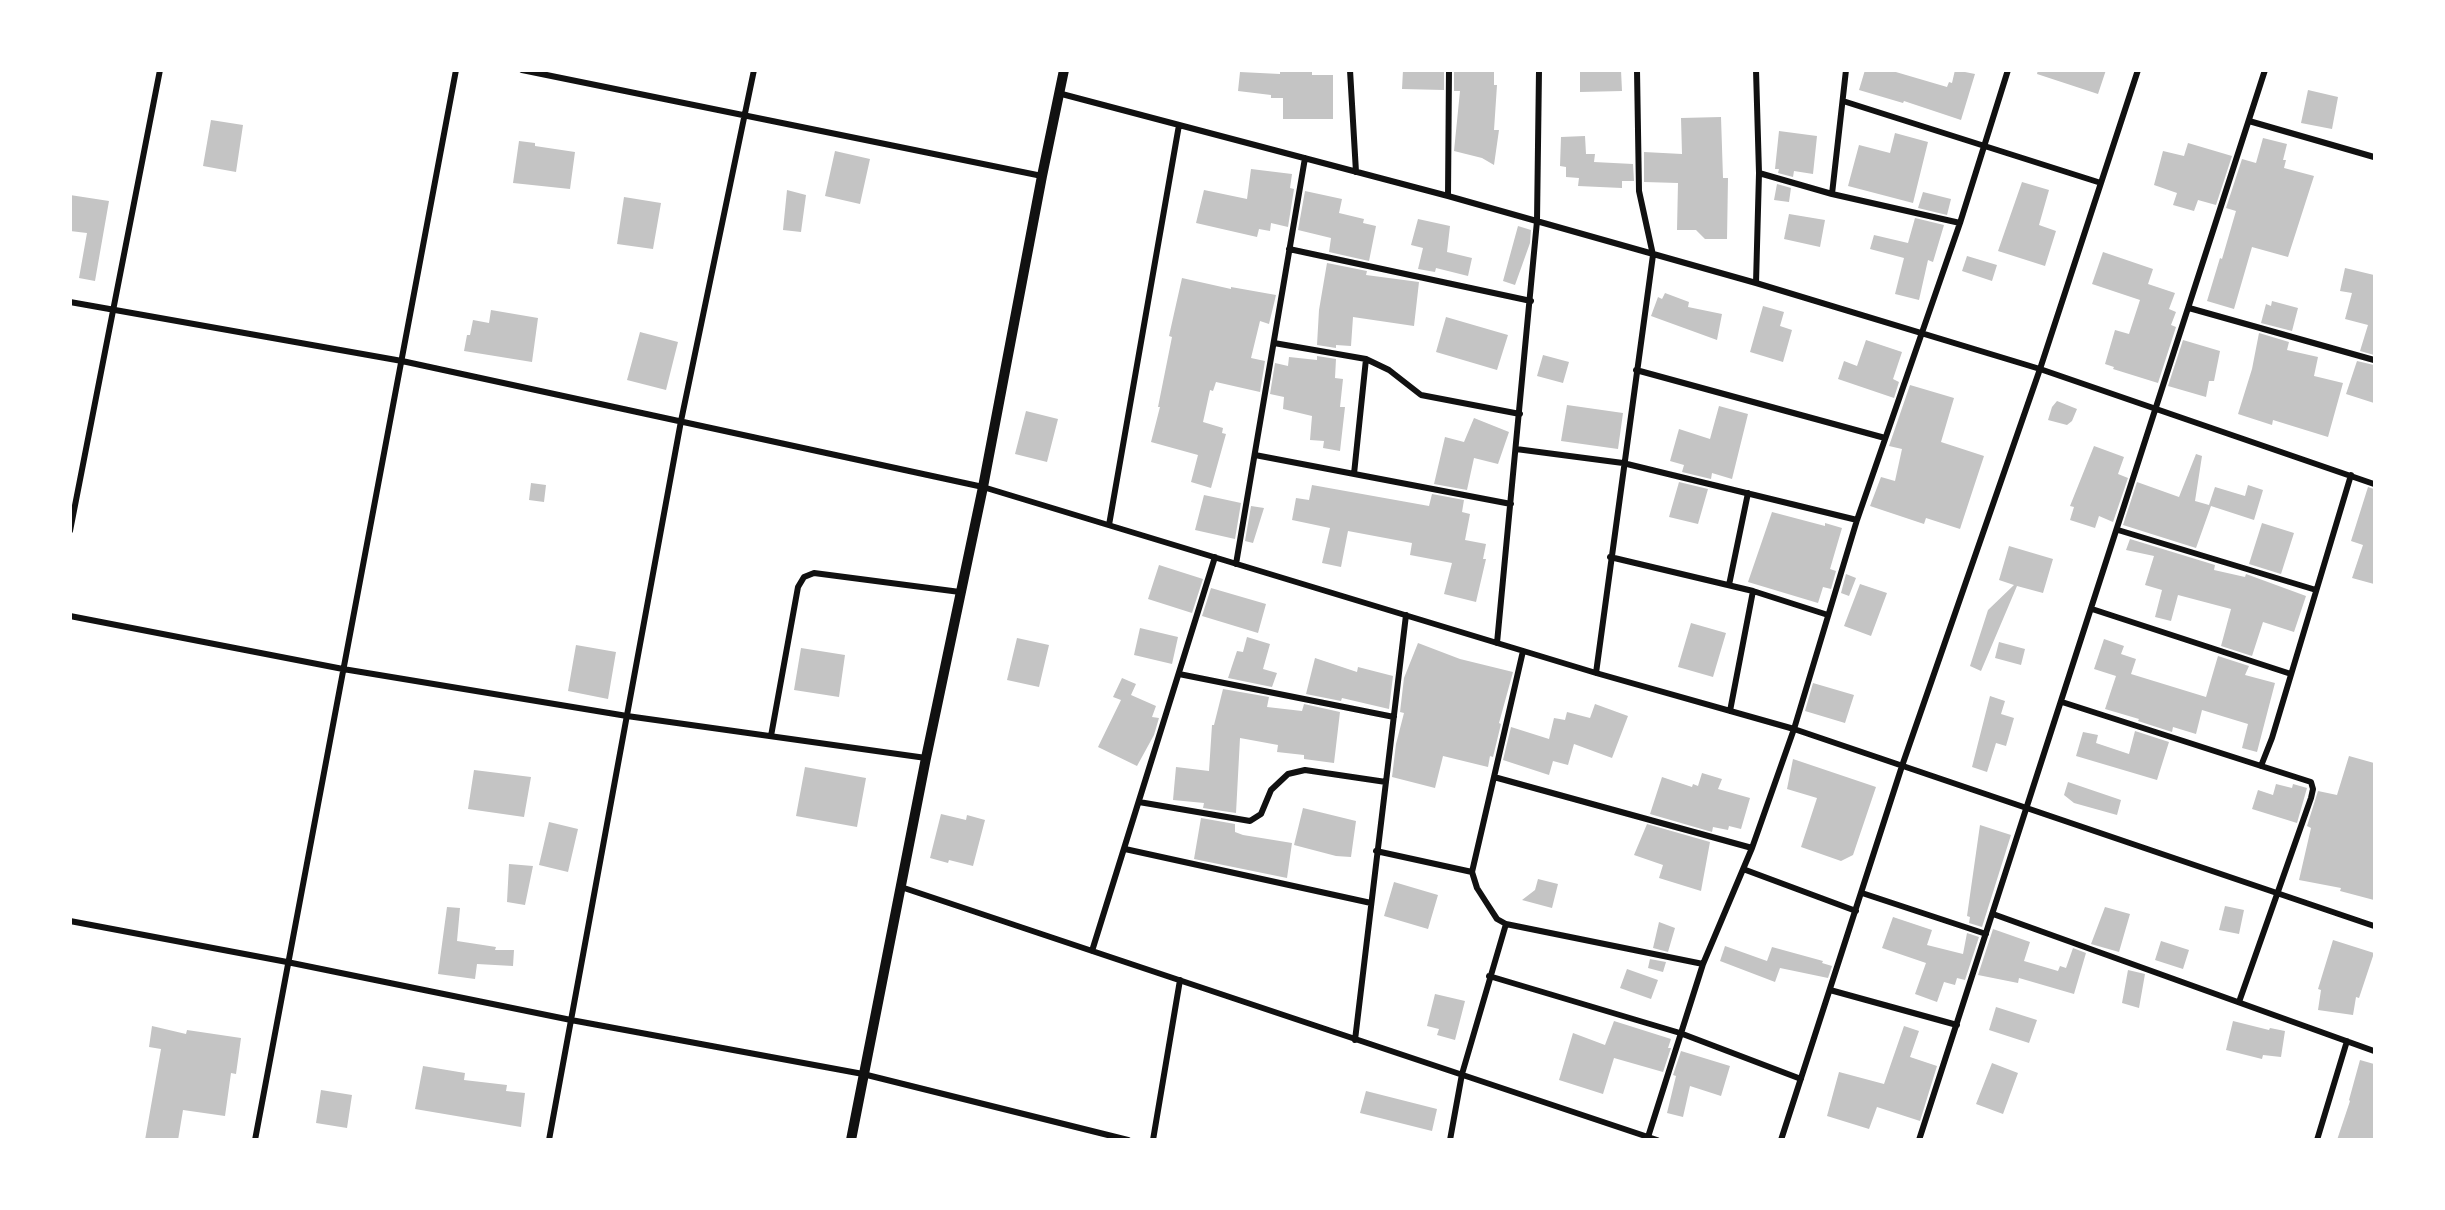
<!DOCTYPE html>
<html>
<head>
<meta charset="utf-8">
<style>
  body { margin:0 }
  #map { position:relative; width:2445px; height:1210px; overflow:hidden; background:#fff; font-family:Inter,sans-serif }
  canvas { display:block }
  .frame { position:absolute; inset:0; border:72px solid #fff; pointer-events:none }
</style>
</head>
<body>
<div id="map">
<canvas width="2445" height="1210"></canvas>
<div class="frame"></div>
</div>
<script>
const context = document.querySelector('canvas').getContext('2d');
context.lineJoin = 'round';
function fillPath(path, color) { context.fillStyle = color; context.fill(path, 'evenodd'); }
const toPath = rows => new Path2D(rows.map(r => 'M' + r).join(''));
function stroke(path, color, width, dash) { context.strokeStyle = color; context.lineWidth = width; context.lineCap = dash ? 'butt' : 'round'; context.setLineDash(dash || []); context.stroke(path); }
const building = toPath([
  [1280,70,1312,70,1312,75,1333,75,1333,119,1283,119,1283,98,1271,98,1271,95,1238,91,1240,72,1280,74],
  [1403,70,1444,70,1444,90,1402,89],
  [1454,70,1494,70,1494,85,1497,85,1494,130,1499,130,1494,165,1482,158,1454,151,1460,91,1454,91],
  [1580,70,1621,70,1622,91,1580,92],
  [1865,70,1889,70,1947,87,1949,82,1952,83,1955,70,1975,74,1961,120,1904,101,1903,103,1859,90],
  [2038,70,2106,70,2098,94,2037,74],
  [2308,90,2338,97,2332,129,2301,123],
  [1721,117,1723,178,1728,178,1727,239,1705,239,1696,230,1677,230,1678,183,1644,182,1644,152,1682,154,1681,118],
  [211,120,243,125,236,172,203,166],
  [1779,131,1817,136,1813,174,1794,171,1793,177,1778,173,1779,169,1775,169],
  [1895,133,1928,142,1913,203,1848,186,1859,145,1890,153],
  [1585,136,1586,154,1595,154,1594,162,1633,164,1634,181,1622,181,1622,188,1578,186,1579,178,1566,177,1566,167,1560,166,1561,137],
  [2263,138,2287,144,2283,160,2286,160,2284,168,2314,176,2288,257,2252,247,2234,309,2207,301,2220,258,2222,259,2236,211,2226,208,2242,159,2256,163],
  [519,141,535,143,535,146,575,152,570,189,513,183],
  [2188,143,2232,156,2216,205,2198,200,2194,211,2173,205,2177,193,2154,185,2163,151,2184,156],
  [835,151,870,159,860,204,825,196],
  [1251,169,1292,174,1290,188,1294,189,1288,227,1271,223,1270,231,1259,229,1257,237,1196,223,1204,190,1247,199],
  [2022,182,2049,190,2039,225,2056,231,2045,266,1998,251],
  [1777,184,1791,188,1789,202,1774,200],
  [787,190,806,195,801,232,783,230],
  [1305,191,1342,199,1339,213,1364,219,1363,223,1376,226,1369,261,1329,252,1331,238,1298,230],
  [1923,192,1951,199,1947,215,1918,208],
  [70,195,109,201,95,281,79,278,87,233,70,231],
  [624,197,661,203,653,249,617,244],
  [1789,214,1825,220,1820,247,1784,239],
  [1915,218,1944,225,1933,262,1928,260,1919,300,1895,294,1904,258,1870,249,1874,235,1908,243],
  [1418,219,1450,226,1447,252,1472,258,1468,276,1436,268,1435,272,1418,269,1423,248,1411,245],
  [1518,226,1531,230,1530,243,1515,285,1503,281],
  [2103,252,2153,269,2148,284,2175,293,2169,309,2176,312,2171,325,2176,327,2158,383,2113,369,2114,367,2105,364,2115,330,2129,334,2140,300,2092,284],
  [1967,256,1997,265,1992,281,1962,271],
  [1327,263,1367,271,1366,275,1419,282,1414,326,1353,317,1351,346,1336,345,1336,348,1317,345,1319,310],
  [2345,268,2374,275,2374,355,2360,351,2368,325,2345,319,2352,293,2340,291],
  [1182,278,1231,289,1231,287,1276,295,1269,324,1260,321,1251,358,1265,361,1260,392,1216,382,1213,391,1210,390,1203,422,1223,428,1222,433,1226,434,1211,488,1191,482,1198,455,1151,442,1160,407,1158,407,1172,337,1169,336],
  [1665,293,1689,302,1688,307,1722,314,1717,340,1651,316,1658,297,1662,299],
  [2272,301,2298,308,2292,331,2261,323,2266,304,2271,306],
  [1763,306,1784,312,1780,326,1792,330,1783,362,1750,352],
  [491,310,538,318,532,362,464,351,467,335,470,335,473,320,489,323],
  [1446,317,1508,335,1497,370,1436,352],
  [640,332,678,342,666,390,627,380],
  [2259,333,2289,342,2287,350,2318,357,2314,376,2343,383,2328,437,2273,420,2272,425,2238,414,2252,369],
  [1866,340,1902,352,1893,379,1899,382,1894,398,1838,379,1844,361,1857,366],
  [2183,340,2220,351,2214,381,2209,381,2206,397,2168,386],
  [1543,355,1569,362,1563,383,1537,376],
  [1317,356,1336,359,1335,378,1343,379,1340,407,1345,407,1340,451,1323,448,1324,441,1310,440,1312,416,1283,409,1284,397,1270,394,1275,363,1288,366,1289,357,1317,360],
  [2357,361,2374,365,2374,403,2346,394],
  [1910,385,1954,398,1941,442,1984,456,1960,529,1926,518,1924,524,1870,506,1881,477,1895,481,1902,449,1889,446],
  [2057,401,2077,409,2072,421,2067,425,2048,420,2052,407],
  [1567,405,1623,413,1618,449,1561,441],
  [1719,406,1748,414,1732,479,1712,473,1711,479,1682,472,1684,465,1670,461,1679,429,1710,439],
  [1026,411,1058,419,1047,462,1015,454],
  [1474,418,1509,432,1498,464,1474,458,1467,490,1434,484,1445,437,1464,442],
  [2094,446,2124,457,2118,474,2128,478,2113,522,2099,516,2095,528,2070,520,2074,507,2070,506],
  [2196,454,2202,456,2195,501,2209,505,2215,487,2245,496,2248,485,2263,490,2254,520,2211,506,2196,548,2123,525,2137,482,2179,497],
  [1679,482,1708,489,1698,524,1669,517],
  [531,483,546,485,544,502,529,500],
  [1312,485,1429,506,1432,494,1464,500,1462,512,1470,514,1465,540,1486,544,1483,559,1486,559,1476,602,1444,594,1452,563,1410,555,1412,543,1348,531,1341,567,1322,563,1330,528,1292,520,1296,498,1309,500],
  [2368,487,2374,489,2374,584,2352,578,2363,545,2351,541],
  [1204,495,1241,503,1235,539,1195,530],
  [1251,506,1264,508,1253,543,1245,541],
  [1772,512,1825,526,1825,523,1842,528,1830,569,1836,571,1831,589,1823,587,1818,603,1748,582],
  [2262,523,2294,533,2281,574,2249,564],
  [2130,539,2215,565,2214,570,2245,577,2246,574,2306,596,2294,632,2263,622,2252,656,2221,646,2231,609,2178,595,2171,621,2155,617,2162,590,2145,585,2154,556,2126,550],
  [2009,546,2053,559,2043,593,2017,586,1981,671,1970,666,1988,610,2014,585,1999,580],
  [1159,565,1203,579,1192,613,1148,599],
  [1846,574,1856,578,1849,596,1841,593],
  [1860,584,1887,593,1871,636,1844,626],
  [1211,588,1266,604,1258,633,1202,616],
  [1691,623,1726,633,1713,677,1678,667],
  [1140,628,1178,637,1172,664,1134,655],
  [1247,637,1270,644,1263,669,1277,673,1272,687,1228,678,1237,651,1243,652],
  [1017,638,1049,645,1039,687,1007,680],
  [2104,639,2124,646,2121,654,2136,659,2131,674,2206,697,2218,656,2249,666,2245,675,2275,683,2257,752,2242,748,2248,724,2202,710,2196,734,2173,727,2172,732,2138,721,2139,719,2105,709,2116,676,2094,669],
  [1999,642,2025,649,2021,665,1995,658],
  [1418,643,1460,659,1513,672,1499,723,1501,724,1493,757,1490,756,1488,767,1443,756,1435,788,1392,777,1396,744,1404,713,1400,712,1404,678],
  [576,645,616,652,608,699,568,691],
  [801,648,845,655,839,697,794,690],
  [1315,658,1357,672,1358,667,1393,676,1389,709,1342,698,1341,701,1306,694],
  [1122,678,1136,684,1131,695,1156,706,1152,717,1159,718,1154,735,1137,766,1098,747,1121,700,1113,697],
  [1813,683,1854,695,1845,723,1805,711],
  [1223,689,1269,697,1267,707,1302,711,1304,704,1340,712,1334,763,1304,759,1304,755,1277,752,1278,745,1240,738,1236,813,1203,808,1204,803,1173,800,1176,767,1209,771,1212,725,1214,725],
  [1990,696,2005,701,2001,714,2014,718,2006,746,1996,743,1987,772,1972,767],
  [1595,704,1628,716,1612,758,1574,744,1568,765,1553,761,1549,775,1503,760,1511,727,1549,739,1554,718,1565,720,1567,712,1590,718],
  [2135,731,2169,742,2157,780,2076,756,2083,732,2098,735,2096,743,2129,754],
  [2349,756,2374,763,2374,900,2340,891,2341,888,2299,880,2311,828,2307,826,2318,791,2337,795],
  [1793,759,1876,787,1853,855,1841,861,1801,847,1817,798,1787,789],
  [805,767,866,778,857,827,796,816],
  [474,770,531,777,524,817,468,809],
  [1702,773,1722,779,1718,789,1750,798,1741,829,1729,826,1728,830,1713,827,1712,832,1650,814,1662,777,1692,787,1693,784,1698,786],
  [2068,782,2121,800,2117,815,2074,803,2064,795],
  [2276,784,2292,788,2293,784,2307,788,2297,823,2252,809,2258,790,2273,795],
  [1303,808,1356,821,1351,857,1336,856,1294,845],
  [941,814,966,820,967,815,985,820,973,866,949,860,948,863,930,858],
  [1201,818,1235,824,1235,832,1243,835,1292,843,1287,878,1194,859],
  [549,822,578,829,568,872,539,865],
  [1647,824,1710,842,1701,891,1659,878,1663,865,1634,855],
  [1980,825,2011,835,1982,927,1969,923,1970,917,1967,916],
  [509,864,533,866,525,905,507,902],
  [1538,879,1558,884,1552,908,1522,900,1535,890],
  [1394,882,1438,895,1428,929,1384,916],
  [2225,906,2244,910,2239,934,2219,930],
  [447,907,460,908,457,941,496,947,495,950,514,950,513,966,477,964,475,979,438,974],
  [2105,907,2130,914,2119,952,2091,944],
  [1893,917,1932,930,1927,945,1963,954,1967,933,1979,937,1965,980,1957,978,1955,985,1944,982,1937,1002,1915,994,1926,963,1882,948],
  [1659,922,1675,928,1668,952,1653,948],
  [1993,929,2030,942,2024,961,2058,971,2060,966,2066,968,2073,948,2086,953,2074,994,2019,978,2018,983,1978,975],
  [2333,940,2374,953,2359,998,2356,997,2353,1015,2318,1010,2321,990,2318,989],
  [2161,941,2189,950,2183,969,2155,960],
  [1725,946,1767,961,1772,947,1823,961,1822,963,1832,966,1828,978,1780,968,1775,982,1720,961],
  [1650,959,1666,962,1663,972,1648,968],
  [1627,969,1658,980,1651,999,1620,988],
  [2128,970,2145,974,2139,1008,2122,1003],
  [1435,994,1465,1001,1455,1040,1437,1035,1439,1029,1427,1026],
  [1996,1007,2037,1020,2029,1043,1989,1030],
  [1614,1021,1671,1039,1668,1048,1671,1048,1663,1072,1614,1058,1603,1094,1559,1080,1573,1033,1605,1045],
  [2233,1021,2269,1030,2270,1028,2285,1031,2281,1057,2263,1055,2262,1059,2226,1050],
  [152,1026,186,1034,187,1030,241,1038,236,1074,231,1073,225,1116,183,1110,178,1140,145,1140,161,1049,149,1047],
  [1904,1026,1919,1031,1910,1057,1937,1066,1920,1121,1877,1107,1869,1129,1827,1116,1839,1072,1884,1084],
  [1681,1051,1730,1066,1721,1096,1690,1086,1683,1117,1667,1113,1676,1076,1673,1075],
  [2360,1060,2374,1064,2374,1140,2337,1140,2350,1101,2349,1100],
  [1992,1063,2018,1073,2003,1114,1976,1104],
  [423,1066,465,1073,464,1080,507,1085,506,1091,525,1093,521,1127,415,1109],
  [321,1090,352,1095,347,1128,316,1123],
  [1366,1091,1437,1109,1432,1131,1360,1113]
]);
const minor = toPath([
  [522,70,1042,176],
  [1350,70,1356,172],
  [1756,70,1759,173,1756,283],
  [1058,93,1448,196,1756,283,2040,369,2374,484],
  [1843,101,2101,183],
  [2249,121,2374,157],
  [1759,173,1832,194,1960,223],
  [1832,194,1846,70],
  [1448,196,1449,70],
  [1289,249,1531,301],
  [70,302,402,361,983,487,1596,673,1794,729,2374,926],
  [2189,308,2374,360],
  [1274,343,1366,359,1389,370,1421,395,1520,414],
  [1636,370,1885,438],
  [1516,449,1623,463,1857,520],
  [1255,455,1511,504],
  [1354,474,1366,359],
  [1109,525,1179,125],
  [2118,530,2316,590],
  [70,531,160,70],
  [1610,557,1753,591,1828,615],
  [1236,564,1305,158],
  [1729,585,1748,493],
  [2092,609,2291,674],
  [70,616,343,669,627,716,926,758],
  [1497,643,1537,221,1539,70],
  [1596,673,1653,255,1639,191,1637,70],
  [1179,674,1394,717],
  [2062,702,2311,782,2313,789,2311,798,2239,1002],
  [1730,711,1753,591],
  [771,736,798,587,804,577,814,573,960,592],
  [2261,766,2272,738,2351,475],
  [1494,777,1523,651],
  [1139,802,1250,821,1261,814,1271,790,1288,774,1305,770,1386,782],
  [1125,849,1371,903],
  [1376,851,1472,872,1477,888,1486,902,1497,919,1506,924,1703,964],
  [1743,869,1856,911],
  [1472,872,1494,777,1752,848],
  [901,887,1657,1140],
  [1862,893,1986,934],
  [1993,914,2374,1051],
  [70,921,287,962,571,1020,863,1074,1128,1140],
  [1092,951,1215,557],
  [1489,976,1680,1033,1801,1079],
  [1830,990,1957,1025],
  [1355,1040,1406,615],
  [1648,1137,1703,964,1752,848,1794,729,1857,520,1960,223,2008,70],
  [255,1140,456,70],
  [549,1140,681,421,754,70],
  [1153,1140,1180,980],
  [1450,1140,1462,1074,1506,924],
  [1781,1140,1902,766,2040,369,2138,70],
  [1919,1140,2265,70],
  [2317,1140,2347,1041]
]);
const tertiary = toPath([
  [851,1140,926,758,983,487,1042,176,1064,70]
]);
fillPath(building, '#c4c4c4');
stroke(minor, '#111', 6);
stroke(tertiary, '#111', 10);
</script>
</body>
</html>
